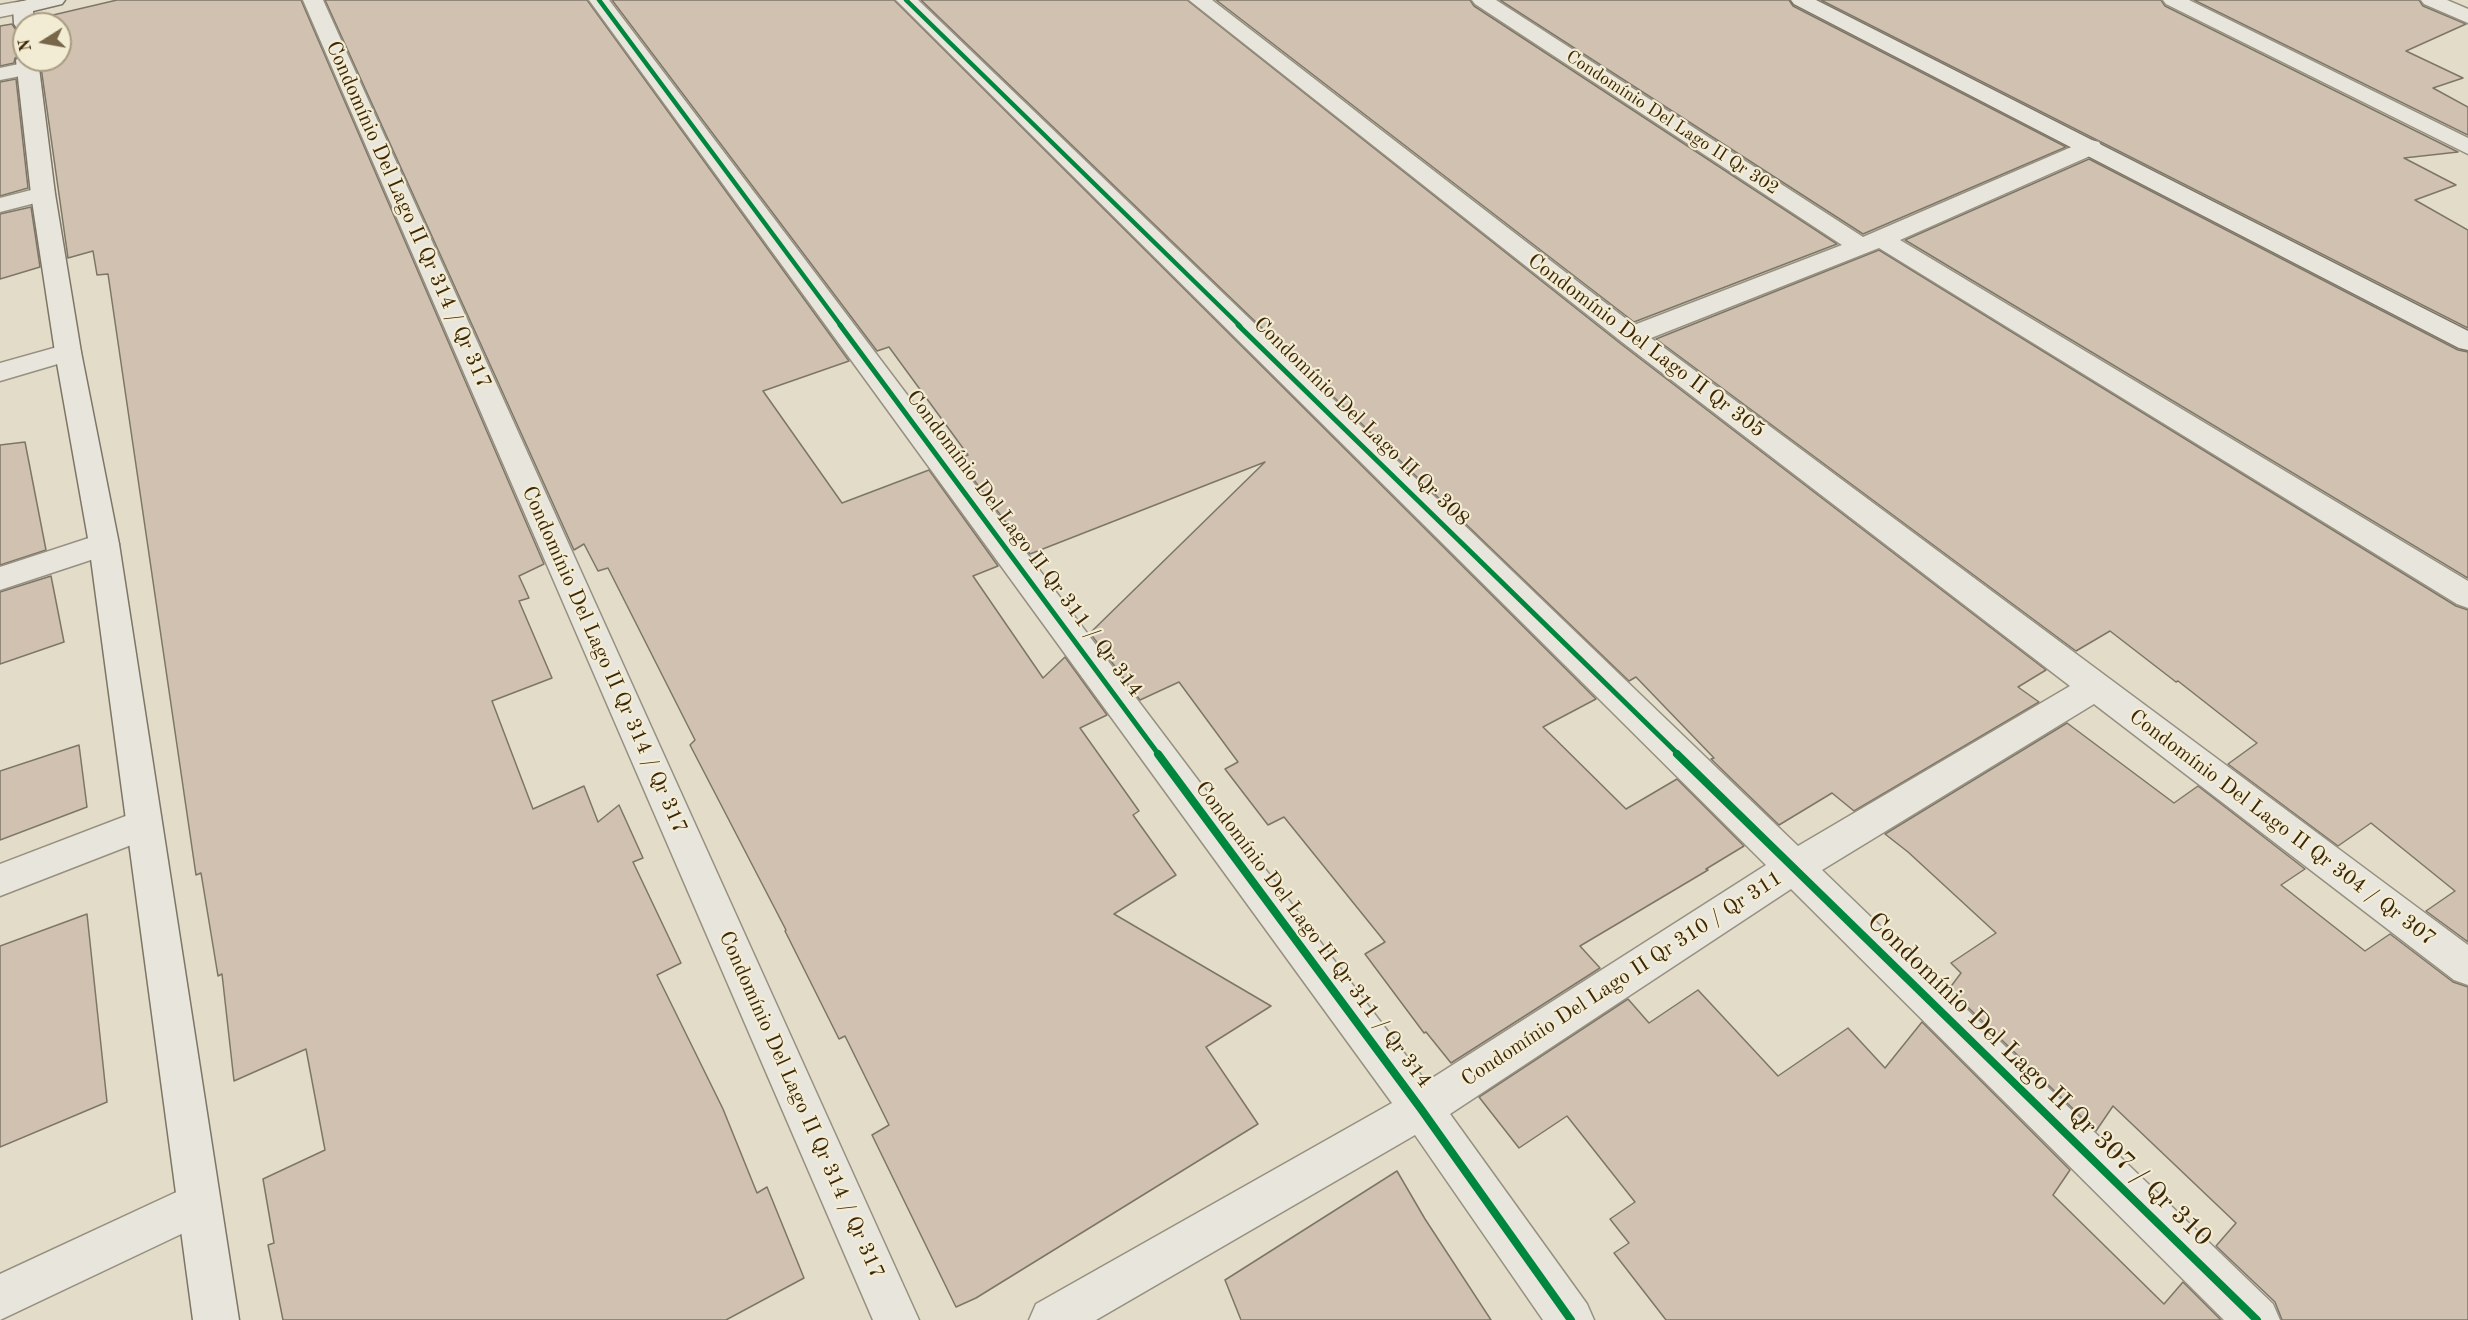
<!DOCTYPE html>
<html>
<head>
<meta charset="utf-8">
<style>
  body { margin:0 }
  #map { position:relative; width:2468px; height:1320px; overflow:hidden; background:#e2dcc8; font-family:"Old Standard TT",serif }
  canvas { display:block }
  .north { position:absolute; left:12px; top:12px; width:60px; height:60px; box-sizing:border-box; background:#f3ecd5; border:2px solid #aa9d82; border-radius:50%; rotate:259deg; font-size:16px; font-weight:700; line-height:24px; text-align:center; color:#3d2705 }
  .north::after { content:''; display:block; margin:auto; width:21px; height:27px; background:#776649; clip-path:polygon(50% 0,100% 100%,50% 72%,0 100%) }
</style>
</head>
<body>
<div id="map">
<canvas width="2468" height="1320"></canvas>
<div class="north">N</div>
</div>
<script>
const context = document.querySelector('canvas').getContext('2d');
context.lineJoin = 'round';
function fillPath(path, color) { context.fillStyle = color; context.fill(path, 'evenodd'); }
const toPath = rows => new Path2D(rows.map(r => 'M' + r).join(''));
function stroke(path, color, width, dash) { context.strokeStyle = color; context.lineWidth = width; context.lineCap = dash ? 'butt' : 'round'; context.setLineDash(dash || []); context.stroke(path); }
function drawText(font, color, halo, rows, align = 'center') {
  context.font = font + ' "Old Standard TT",serif'; context.lineWidth = 4.5; context.setLineDash([]); context.textBaseline = 'middle'; context.strokeStyle = halo; context.fillStyle = color; for (const [text, x, y, turn = 0] of rows) {
    context.save(); context.translate(x, y); context.rotate((+turn || 0) * Math.PI / 180); context.textAlign = isNaN(turn) ? turn : align; if (halo) context.strokeText(text, 0, 0); context.fillText(text, 0, 0); context.restore();
  }
}
const building = toPath([
  [117,0,301,0,544,564,519,576,529,598,519,601,552,678,492,701,533,809,584,786,598,822,619,805,643,858,633,862,681,963,657,975,723,1109,757,1193,767,1187,804,1278,726,1320,283,1320,268,1245,274,1243,263,1179,325,1150,306,1049,234,1081,222,974,218,976,201,873,196,875,108,274,97,275,93,251,68,258,40,60,60,60,60,24,36,24,36,19,117,0],
  [325,0,587,0,849,361,763,391,842,503,929,470,998,566,973,576,1043,678,1065,657,1107,715,1080,728,1139,811,1133,815,1176,875,1114,914,1271,1006,1206,1047,1258,1124,976,1298,956,1307,872,1135,889,1125,845,1036,839,1039,785,931,786,930,690,745,695,740,608,568,598,571,584,544,574,550,325,0],
  [612,0,894,0,1596,699,1543,727,1626,809,1677,779,1744,846,1706,869,1708,870,1580,946,1600,968,1451,1063,1426,1032,1424,1033,1365,954,1385,942,1284,817,1268,825,1225,769,1238,762,1179,682,1140,700,1090,633,1265,462,1030,554,958,459,968,455,889,347,877,351,612,0],
  [921,0,1187,0,1621,344,2046,670,2018,687,2039,702,1854,811,1832,793,1779,825,1711,759,1714,758,1636,677,1629,681,921,0],
  [1216,0,1470,0,1474,6,1837,244,1634,322,1216,0],
  [1500,0,1789,0,1793,6,2066,147,1863,234,1500,0],
  [1821,0,2161,0,2165,6,2458,152,2404,158,2456,185,2415,200,2468,230,2468,328,1821,0],
  [2194,0,2419,0,2423,6,2466,24,2406,51,2463,78,2433,88,2468,107,2468,135,2194,0],
  [12,24,16,30,24,32,24,52,15,58,14,63,0,66,0,26,12,24],
  [16,79,28,188,0,196,0,82,16,79],
  [2089,159,2458,350,2468,352,2468,578,1905,240,2089,159],
  [31,207,40,267,0,279,0,214,31,207],
  [1879,250,2456,606,2468,610,2468,942,2426,911,2455,891,2371,823,2338,846,2228,764,2257,743,2178,681,2176,682,2110,631,2076,651,1656,339,1879,250],
  [25,442,46,550,0,565,0,445,25,442],
  [51,576,64,642,0,664,0,592,51,576],
  [2067,723,2174,803,2198,786,2305,869,2281,885,2365,951,2390,934,2453,982,2468,987,2468,1320,2282,1320,2275,1302,2216,1246,2236,1223,2113,1106,2096,1131,1949,989,1961,973,1951,963,1996,933,1908,852,1885,834,2067,723],
  [79,745,87,807,0,840,0,771,79,745],
  [87,914,107,1102,0,1147,0,946,87,914],
  [1698,990,1778,1076,1848,1028,1885,1068,1922,1022,2070,1170,2053,1195,2164,1304,2183,1282,2221,1320,1666,1320,1614,1253,1629,1243,1610,1219,1635,1202,1567,1116,1519,1148,1479,1097,1628,999,1649,1023,1698,990],
  [1397,1171,1425,1219,1491,1320,1241,1320,1225,1280,1397,1171]
]);
const street = toPath([
  [303,0,323,0,919,1320,873,1320,303,0],
  [589,0,609,0,1426,1082,1766,865,896,0,918,0,1798,846,2070,686,1622,342,1189,0,1212,0,1634,325,1842,245,1475,4,1472,0,1496,0,1863,237,2083,142,2091,140,2099,142,2102,147,2099,152,1900,240,2468,581,2468,608,2457,604,1879,248,1651,338,2468,945,2468,985,2454,980,2094,704,1822,870,2273,1304,2280,1320,2224,1320,1791,889,1450,1114,1587,1304,1594,1320,1543,1320,1415,1135,1096,1320,1029,1320,1036,1304,1392,1103,589,0],
  [2163,0,2189,0,2468,138,2468,154,2166,4,2163,0],
  [2421,0,2447,0,2468,9,2468,23,2424,4,2421,0],
  [23,1,30,3,33,7,30,11,0,17,0,5,23,1],
  [28,62,36,63,39,68,36,73,0,80,0,68,28,62],
  [43,187,51,189,55,194,51,199,0,212,0,198,43,187],
  [68,344,78,346,81,352,78,358,0,381,0,363,68,344],
  [104,533,115,536,119,544,115,552,0,590,0,567,104,533],
  [144,809,157,813,162,824,157,835,0,896,0,864,144,809],
  [198,1182,213,1189,220,1204,213,1219,0,1320,0,1274,198,1182]
]);
const secondary = toPath([
  [27,0,65,0,62,4,33,11,34,24,24,24,24,30,17,28,14,24,13,7,16,3,27,0],
  [1791,0,1816,0,2468,331,2468,350,2459,348,1794,4,1791,0],
  [24,54,24,60,38,60,55,194,81,352,119,544,239,1320,193,1320,89,544,55,352,31,194,16,60,24,54]
]);
const cyclewayFar2 = toPath([
  [599,0,841,326],
  [906,0,1240,326]
]);
const cyclewayFar1 = toPath([
  [840,325,1159,755],
  [1238,325,1679,755]
]);
const cycleway = toPath([
  [1158,754,1421,1109,1571,1320],
  [1677,754,2257,1320]
]);
const farStreetnames = [
  ["Condomínio Del Lago II Qr 302",1672,123,33]
];
const streetNames = [
  ["Condomínio Del Lago II Qr 314 / Qr 317",408,215,66],
  ["Condomínio Del Lago II Qr 305",1646,346,37],
  ["Condomínio Del Lago II Qr 308",1361,422,44],
  ["Condomínio Del Lago II Qr 311 / Qr 314",1024,544,53],
  ["Condomínio Del Lago II Qr 314 / Qr 317",604,660,66],
  ["Condomínio Del Lago II Qr 304 / Qr 307",2282,828,37],
  ["Condomínio Del Lago II Qr 311 / Qr 314",1313,935,53],
  ["Condomínio Del Lago II Qr 310 / Qr 311",1622,979,-33],
  ["Condomínio Del Lago II Qr 314 / Qr 317",801,1105,66]
];
const nearStreetnames = [
  ["Condomínio Del Lago II Qr 307 / Qr 310",2039,1080,44]
];
fillPath(building, '#d0c1b1');
stroke(building, '#7d7667', 1.5);
stroke(street, '#969080', 3);
stroke(secondary, '#7d7667', 3);
fillPath(street, '#e8e5dc');
fillPath(secondary, '#e8e5dc');
stroke(cyclewayFar2, '#00873e', 4.5);
stroke(cyclewayFar1, '#00873e', 5);
stroke(cycleway, '#00873e', 8);
drawText('18px', '#3d2705', '#f3ecd5', farStreetnames);
drawText('21px', '#3d2705', '#f3ecd5', streetNames);
drawText('26px', '#3d2705', '#f3ecd5', nearStreetnames);
</script>
</body>
</html>
